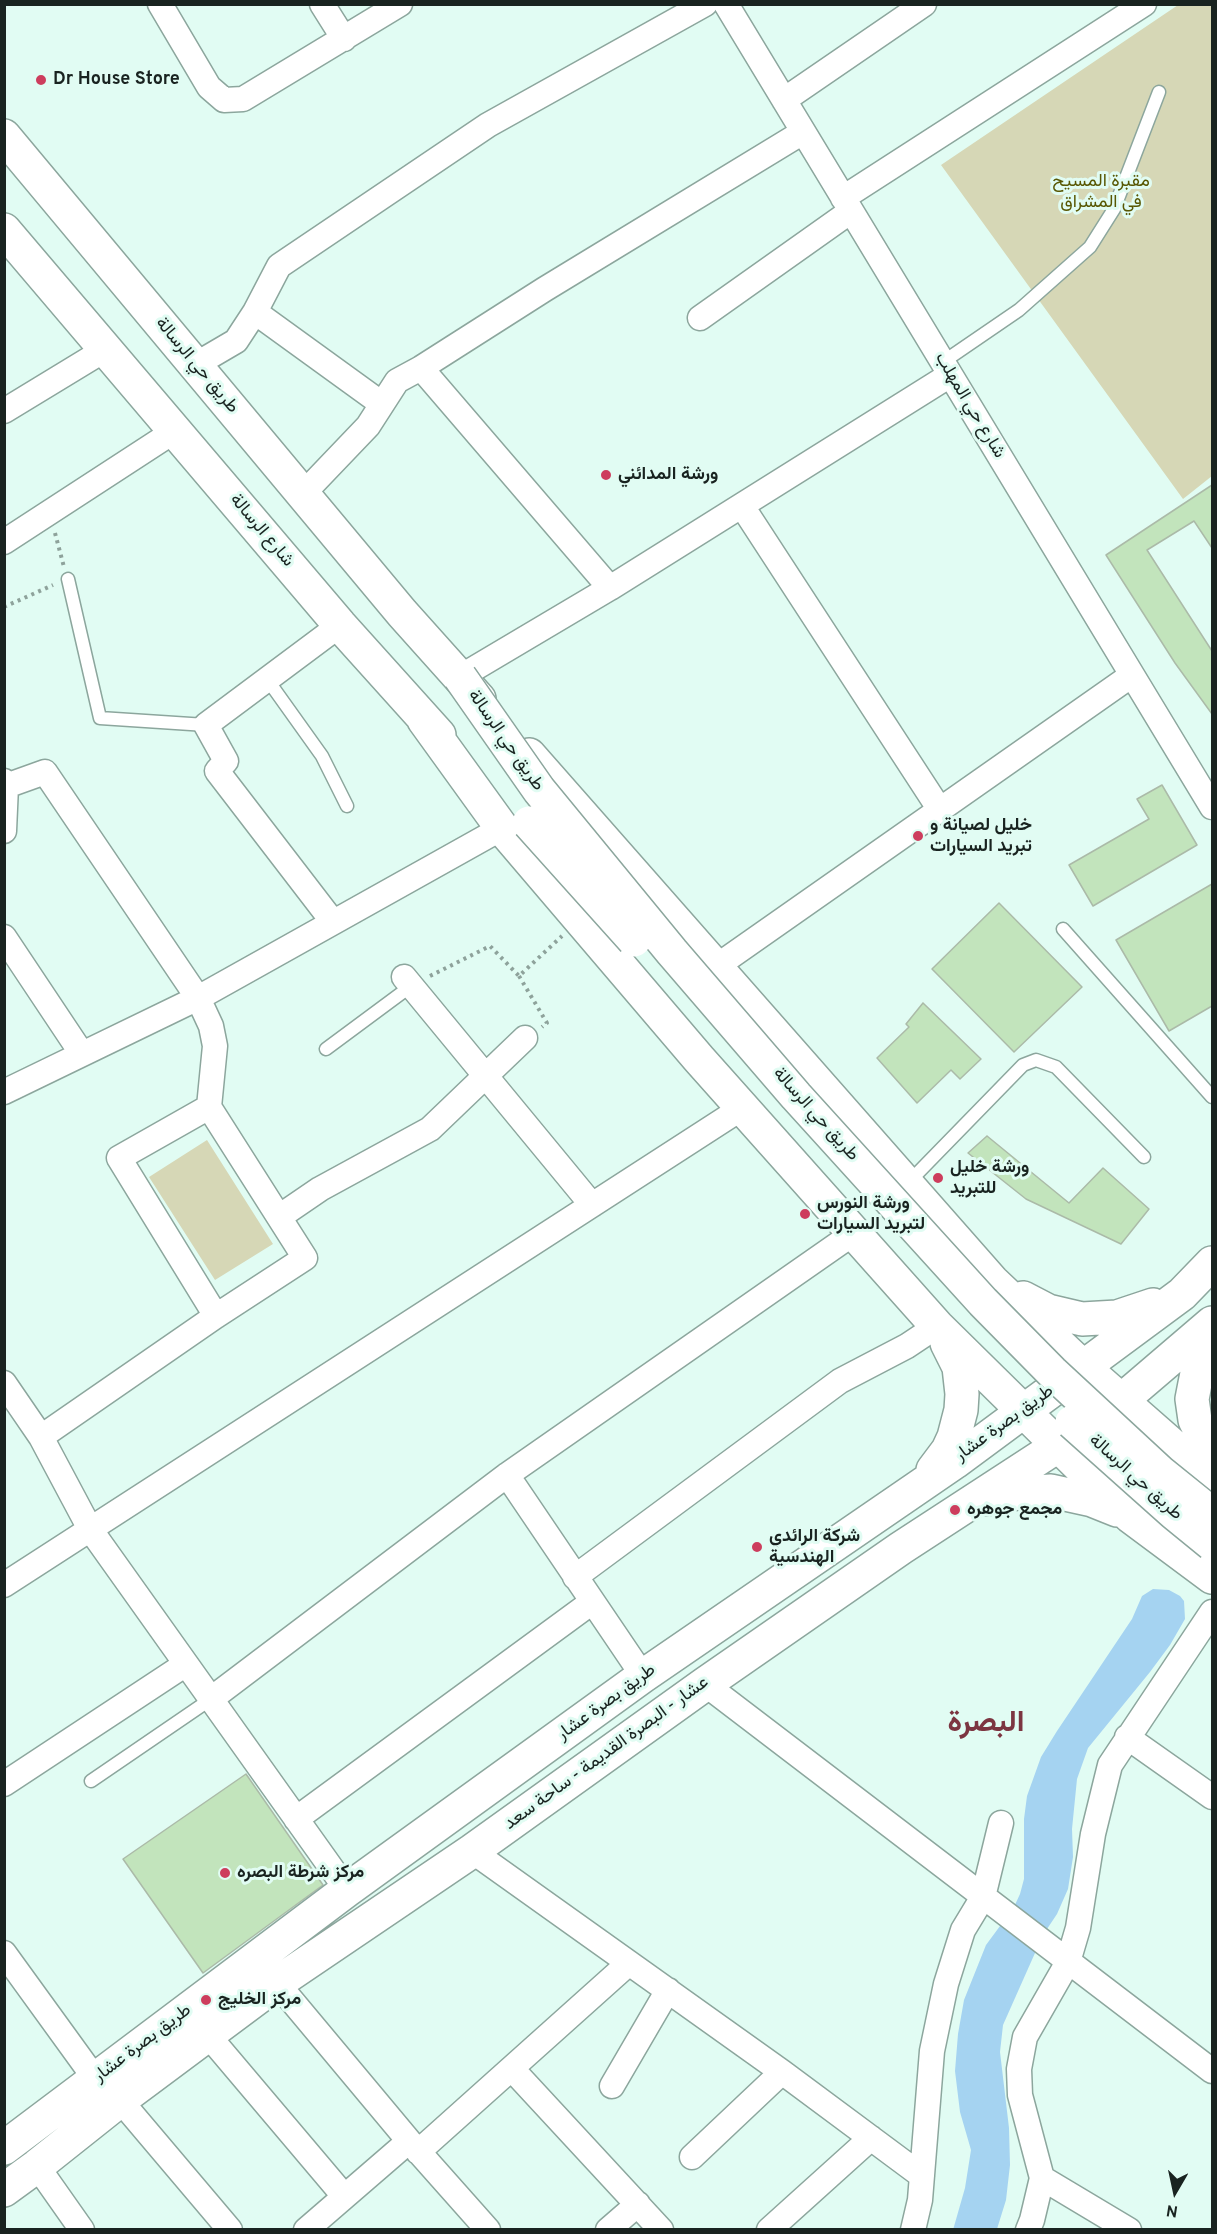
<!DOCTYPE html>
<html>
<head>
<meta charset="utf-8">
<style>
  body { margin:0 }
  #map { position:relative; width:1217px; height:2234px; overflow:hidden; background:#e1fcf3; font-family:Overpass,sans-serif }
  canvas { display:block }
  .frame { position:absolute; inset:0; border:6px solid #192320; pointer-events:none }
  .north { position:absolute; left:1145px; top:2162px; width:60px; height:60px; -webkit-text-stroke:4px #e1fcf3; paint-order:stroke; rotate:189deg; font-size:16px; font-weight:700; line-height:24px; text-align:center; color:#192320 }
  .north::after { content:''; display:block; margin:auto; width:21px; height:27px; background:#192320; clip-path:polygon(50% 0,100% 100%,50% 72%,0 100%) }
</style>
</head>
<body>
<div id="map">
<canvas width="1217" height="2234"></canvas>
<div class="frame"></div>
<div class="north">N</div>
</div>
<script>
const context = document.querySelector('canvas').getContext('2d');
context.lineJoin = 'round';
function fillPath(path, color) { context.fillStyle = color; context.fill(path, 'evenodd'); }
const toPath = rows => new Path2D(rows.map(r => 'M' + r).join(''));
function stroke(path, color, width, dash) { context.strokeStyle = color; context.lineWidth = width; context.lineCap = dash ? 'butt' : 'round'; context.setLineDash(dash || []); context.stroke(path); }
function drawText(font, color, halo, rows, align = 'center') {
  context.font = font + ' Overpass,Vazirmatn,sans-serif'; context.lineWidth = 6; context.setLineDash([]); context.textBaseline = 'middle'; context.strokeStyle = halo; context.fillStyle = color; for (const [text, x, y, turn = 0] of rows) {
    context.save(); context.translate(x, y); context.rotate((+turn || 0) * Math.PI / 180); context.textAlign = isNaN(turn) ? turn : align; if (halo) context.strokeText(text, 0, 0); context.fillText(text, 0, 0); context.restore();
  }
}
const green = toPath([
  [1178,5,1212,5,1212,476,1183,499,941,165],
  [207,1140,273,1244,215,1280,149,1177]
]);
const water = toPath([
  [1153,1589,1169,1590,1180,1596,1184,1601,1185,1619,1170,1645,1150,1672,1088,1748,1077,1779,1072,1829,1073,1857,1068,1889,1057,1914,1043,1935,1003,2025,1000,2052,1009,2128,1010,2165,1006,2200,997,2229,953,2230,965,2188,971,2150,960,2112,955,2071,958,2034,964,2000,986,1945,1014,1907,1020,1894,1024,1879,1024,1819,1027,1796,1041,1757,1057,1731,1132,1619,1142,1596]
]);
const building = toPath([
  [1212,485,1212,548,1194,521,1147,550,1212,651,1212,714,1175,663,1106,555,1212,485],
  [1162,785,1197,845,1093,906,1069,865,1149,819,1137,799,1162,785],
  [1212,884,1212,1006,1169,1031,1116,940,1212,884],
  [999,903,1082,987,1014,1052,932,969,999,903],
  [923,1003,981,1059,960,1079,951,1070,917,1103,877,1058,909,1027,906,1024,923,1003],
  [987,1136,1069,1203,1103,1168,1149,1209,1121,1244,1026,1199,968,1153,987,1136],
  [246,1774,323,1885,203,1973,123,1859,246,1774]
]);
const path = toPath([
  [55,533,64,567],
  [4,607,53,585],
  [430,976,490,946,519,976,562,936],
  [519,976,547,1023,542,1027]
]);
const service = toPath([
  [943,362,1019,310,1090,247,1114,209,1159,92],
  [68,579,100,718,206,725],
  [267,679,322,756,347,806],
  [1063,929,1212,1097],
  [326,1049,411,986],
  [907,1184,1023,1065,1036,1060,1056,1067,1144,1157],
  [91,1781,211,1699]
]);
const minor = toPath([
  [160,4,209,87,224,100,243,99,400,4],
  [322,4,344,39],
  [726,4,1212,807],
  [784,100,924,4],
  [843,198,1144,4],
  [255,312,382,404],
  [700,318,851,211],
  [195,365,236,341,255,312,279,266,488,125,705,4],
  [421,368,610,588],
  [4,411,106,349],
  [303,494,368,426,397,381,421,368,545,289,803,132],
  [742,506,940,810],
  [4,542,176,430],
  [460,677,610,588,950,375],
  [4,781,6,786,45,772,198,998,211,1026,215,1046,209,1107,305,1258,216,1316,41,1437],
  [4,831,6,786],
  [333,922,217,771,226,761,206,725,340,625],
  [4,937,82,1054],
  [717,966,1132,675],
  [404,977,592,1205],
  [4,1092,198,998,502,828],
  [209,1107,119,1158,216,1316],
  [279,1217,320,1189,430,1129,525,1038],
  [4,1383,41,1437,90,1529,347,1890],
  [507,1475,643,1676],
  [575,1577,840,1381,907,1346,937,1326],
  [4,1585,742,1108],
  [705,1684,1212,2071],
  [211,1699,507,1475,854,1233],
  [1127,1737,1212,1797],
  [4,1784,186,1664],
  [296,1819,592,1602],
  [472,1851,782,2072,922,2176],
  [4,1953,96,2080],
  [277,1983,409,2141,488,2230],
  [207,2034,344,2196],
  [512,2069,661,2230],
  [612,2086,668,1990],
  [120,2100,230,2230],
  [418,2152,629,1963],
  [692,2157,782,2072],
  [37,2166,82,2230],
  [1042,2178,1129,2230],
  [306,2230,409,2141],
  [608,2230,638,2204],
  [769,2230,871,2138],
  [913,2230,920,2200,932,2051,946,1984,963,1930,983,1897,1001,1823],
  [1028,2230,1032,2220,1042,2178,1020,2095,1019,2069,1025,2037,1068,1962,1078,1928,1093,1834,1110,1765,1212,1612]
]);
const primary = toPath([
  [4,136,402,613,479,699],
  [4,230,340,625,439,735],
  [424,720,502,828,699,1059,937,1326,1130,1516,1212,1577],
  [529,755,992,1281,1083,1367,1212,1480],
  [1023,1298,1048,1311,1082,1319,1117,1317,1153,1305],
  [1212,1330,1199,1363,1192,1399,1195,1420,1212,1454],
  [933,1470,948,1450,954,1437,961,1410,962,1394,959,1367,947,1343],
  [987,1499,1007,1494,1051,1491,1092,1500,1117,1510],
  [4,2148,347,1890,643,1676,955,1462,1182,1294,1212,1263],
  [4,2190,37,2166,120,2100,277,1983,472,1851,705,1684,901,1548,1053,1449,1122,1400,1212,1323]
]);
const primaryBridge = toPath([
  [460,677,539,790,672,952,796,1096,983,1302,1052,1372,1160,1472,1212,1514],
  [529,823,634,940],
  [1072,1422,1174,1513,1212,1544]
]);
const markers = [
  [41,80,6,"#cd3d5d"],
  [606,475,6,"#cd3d5d"],
  [918,836,6,"#cd3d5d"],
  [938,1178,6,"#cd3d5d"],
  [805,1214,6,"#cd3d5d"],
  [955,1510,6,"#cd3d5d"],
  [757,1547,6,"#cd3d5d"],
  [225,1873,6,"#cd3d5d"],
  [206,2000,6,"#cd3d5d"]
];
const poiNames = [
  ["Dr House Store",53,80],
  ["ورشة المدائني",618,475],
  ["خليل لصيانة و",930,826],
  ["تبريد السيارات",930,847],
  ["ورشة خليل",950,1168],
  ["للتبريد",950,1189],
  ["ورشة النورس",817,1204],
  ["لتبريد السيارات",817,1225],
  ["مجمع جوهره",967,1510],
  ["شركة الرائدي",769,1537],
  ["الهندسية",769,1558],
  ["مركز شرطة البصره",237,1873],
  ["مركز الخليج",218,2000]
];
const parkNames = [
  ["مقبرة المسيح",1101,182],
  ["في المشراق",1101,203]
];
const streetNames = [
  ["طريق حي الرسالة",196,366,50],
  ["شارع حي المهلب",969,406,59],
  ["شارع الرسالة",261,531,50],
  ["طريق حي الرسالة",505,741,55],
  ["طريق حي الرسالة",815,1115,48],
  ["طريق بصرة عشار",1005,1424,-36],
  ["طريق حي الرسالة",1135,1478,42],
  ["طريق بصرة عشار",607,1703,-36],
  ["عشار - البصرة القديمة - ساحة سعد",607,1754,-36],
  ["طريق بصرة عشار",143,2044,-37]
];
const townNames = [
  ["البصرة",986,1725]
];
fillPath(green, '#d6d7b6');
fillPath(water, '#a5d3f1');
fillPath(building, '#c2e4bc');
stroke(building, '#abbaa8', 1.5);
stroke(service, '#8ca69d', 15);
stroke(minor, '#8ca69d', 27);
stroke(primary, '#8ca69d', 36);
stroke(path, '#8ea29b', 4, [3, 4.5]);
stroke(service, '#fff', 12);
stroke(minor, '#fff', 24);
stroke(primary, '#fff', 33);
stroke(primaryBridge, '#8ca69d', 36, []);
stroke(primaryBridge, '#fff', 33);
for (const [x, y, r, color] of markers) { const dot = new Path2D(); dot.arc(x, y, r, 0, 2 * Math.PI); context.fillStyle = color; context.fill(dot); stroke(dot, '#e1fcf3', 2); }
drawText('bold 18px', '#192320', '#e1fcf3', poiNames, 'left');
drawText('18px', '#585703', '#e1fcf3', parkNames);
drawText('18px', '#192320', '#e1fcf3', streetNames);
drawText('bold 30px', '#7c3541', '#e1fcf3', townNames);
</script>
</body>
</html>
